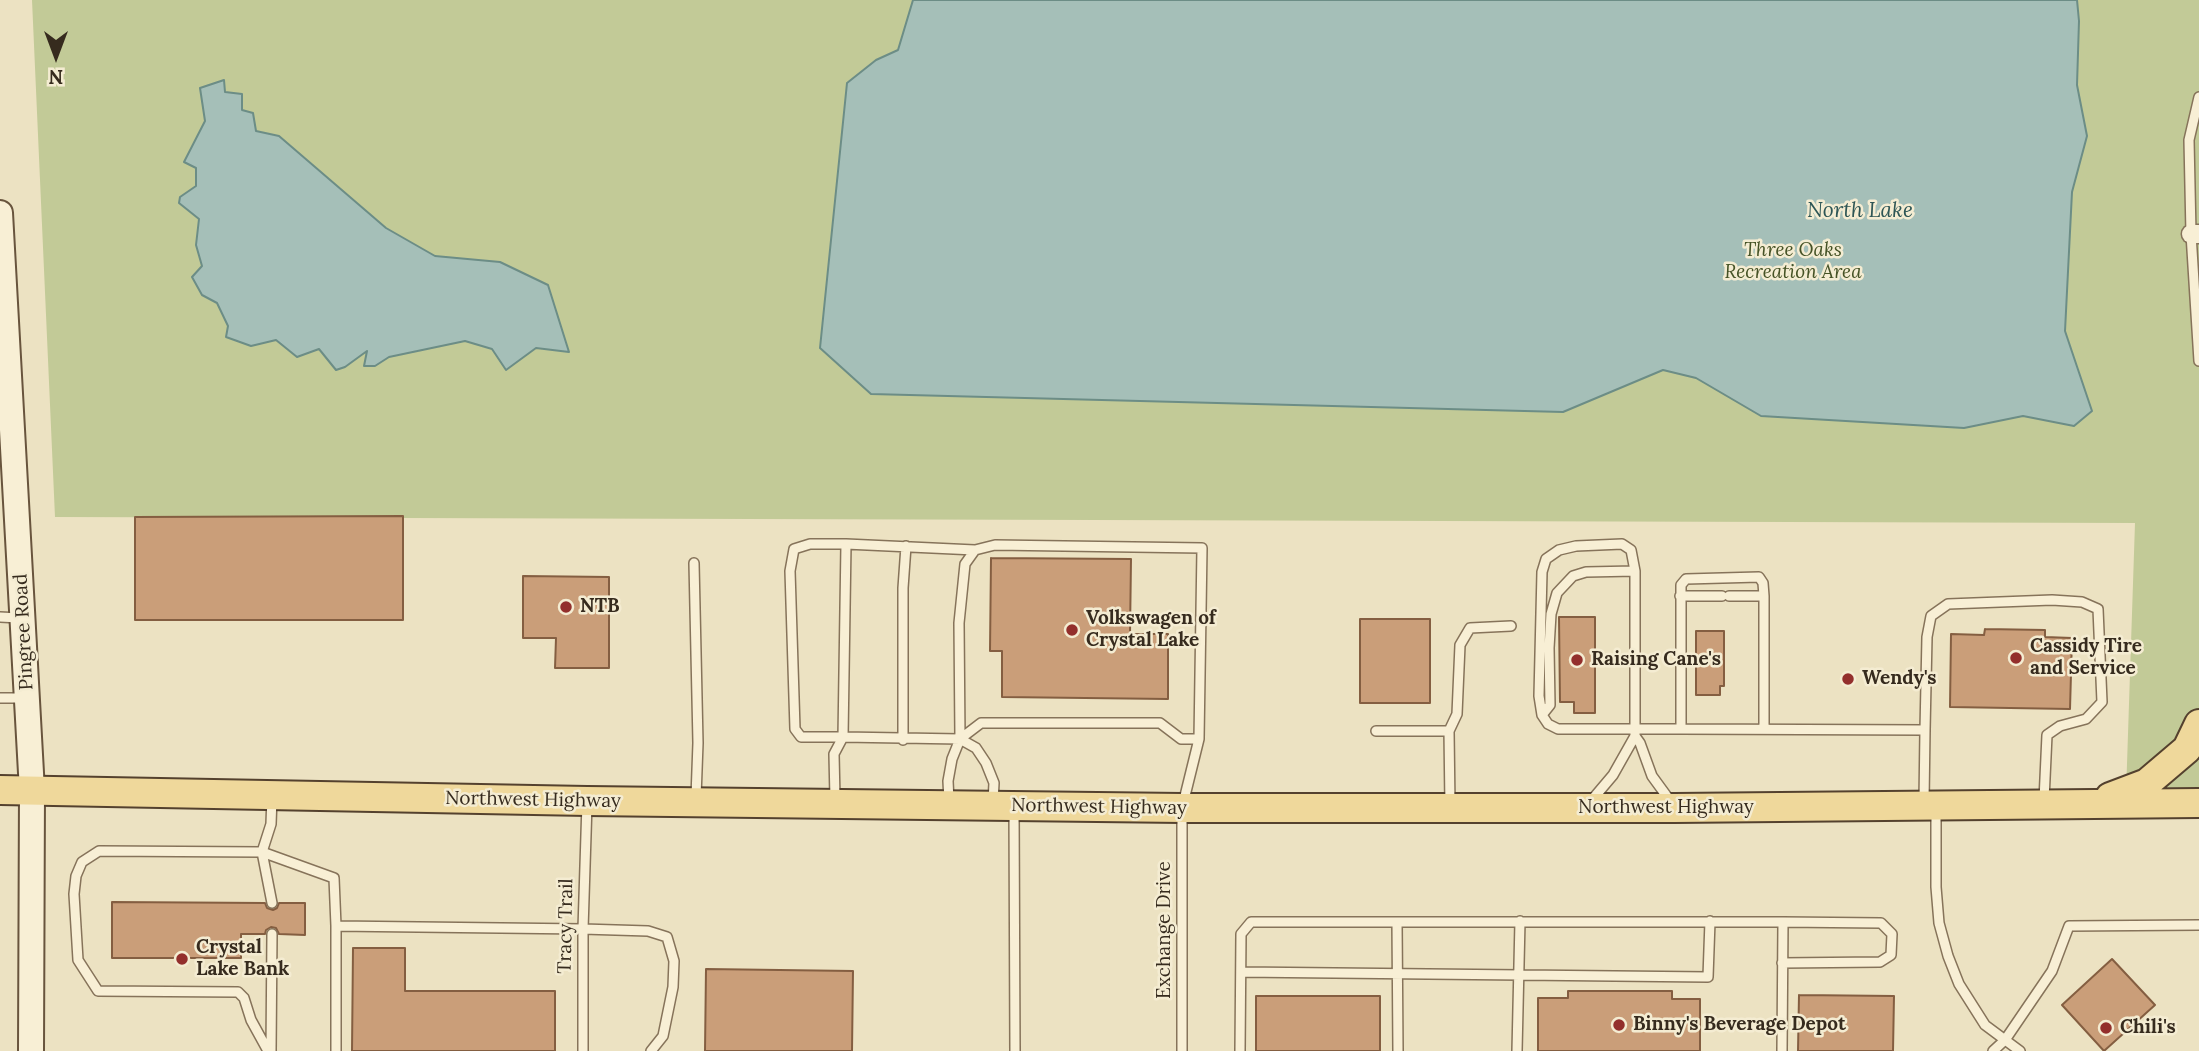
<!DOCTYPE html>
<html>
<head>
<meta charset="utf-8">
<style>
  body { margin:0 }
  #map { position:relative; width:2199px; height:1051px; overflow:hidden; background:#ece2c2; font-family:Lora,serif }
  canvas { display:block }
  .north { position:absolute; left:21px; top:21px; width:70px; height:70px; -webkit-text-stroke:5px #f4ecd2; paint-order:stroke; rotate:180deg; font-size:19px; font-weight:700; line-height:28px; text-align:center; color:#362b1e }
  .north::after { content:''; display:block; margin:auto; width:24px; height:32px; background:#362b1e; clip-path:polygon(50% 0,100% 100%,50% 72%,0 100%) }
</style>
</head>
<body>
<div id="map">
<canvas width="2199" height="1051"></canvas>
<div class="north">N</div>
</div>
<script>
const context = document.querySelector('canvas').getContext('2d');
context.lineJoin = 'round';
function fillPath(path, color) { context.fillStyle = color; context.fill(path, 'evenodd'); }
const toPath = rows => new Path2D(rows.map(r => 'M' + r).join(''));
function stroke(path, color, width, dash) { context.strokeStyle = color; context.lineWidth = width; context.lineCap = dash ? 'butt' : 'round'; context.setLineDash(dash || []); context.stroke(path); }
function drawText(font, color, halo, rows, align = 'center') {
  context.font = font + ' Lora,serif'; context.lineWidth = 5; context.setLineDash([]); context.textBaseline = 'middle'; context.strokeStyle = halo; context.fillStyle = color; for (const [text, x, y, turn = 0] of rows) {
    context.save(); context.translate(x, y); context.rotate((+turn || 0) * Math.PI / 180); context.textAlign = isNaN(turn) ? turn : align; if (halo) context.strokeText(text, 0, 0); context.fillText(text, 0, 0); context.restore();
  }
}
const green = toPath([
  [32,0,2199,0,2199,791,2126,794,2135,523,55,517]
]);
const water = toPath([
  [913,0,2077,0,2079,21,2077,85,2087,136,2072,192,2065,331,2092,411,2074,426,2023,416,1964,428,1761,416,1696,378,1663,370,1563,412,871,394,820,348,847,83,876,60,898,50,913,0],
  [224,80,225,92,242,94,242,110,253,113,256,131,279,136,386,228,435,256,500,262,548,285,569,352,536,348,506,370,492,349,465,341,389,357,375,366,364,366,367,351,345,367,336,370,319,349,297,357,276,340,251,346,226,337,228,326,217,303,202,295,192,277,202,266,196,245,199,219,179,203,180,197,196,186,196,168,184,162,205,121,200,88,224,80]
]);
const building = toPath([
  [403,516,403,620,135,620,135,517,403,516],
  [991,558,1131,559,1130,634,1168,634,1168,699,1002,697,1002,651,990,651,991,558],
  [523,576,609,577,609,668,555,668,556,638,523,638,523,576],
  [1559,617,1595,617,1595,713,1574,713,1574,702,1560,702,1559,617],
  [1360,619,1430,619,1430,703,1360,703,1360,619],
  [1985,629,2045,630,2045,637,2072,638,2070,709,1950,707,1951,634,1984,635,1985,629],
  [1696,631,1724,631,1724,686,1720,686,1720,695,1696,695,1696,631],
  [112,902,265,903,267,908,273,910,277,908,279,903,305,903,305,935,279,934,276,928,271,927,266,930,265,934,241,934,241,958,112,958,112,902],
  [353,948,405,948,405,991,555,991,555,1051,352,1051,353,948],
  [2112,959,2155,1005,2104,1051,2062,1005,2112,959],
  [706,969,853,971,852,1051,705,1051,706,969],
  [1568,991,1672,991,1672,999,1700,999,1700,1051,1538,1051,1538,998,1568,998,1568,991],
  [1799,995,1894,996,1893,1051,1798,1051,1799,995],
  [1256,996,1380,996,1380,1051,1256,1051,1256,996]
]);
const lane = toPath([
  [2199,97,2189,140,2191,234,2199,361],
  [846,544,843,737,960,739,976,748,986,763,994,783,993,802],
  [694,563,698,743,696,797],
  [1680,596,1722,596],
  [1729,596,1764,596],
  [0,617,19,618],
  [0,698,26,698],
  [1542,715,1550,705,1549,648,1551,614,1557,593,1573,576,1586,572,1635,571],
  [1681,729,1681,585,1686,579,1759,577,1763,583,1764,596,1764,729],
  [1925,730,1927,637,1931,616,1948,604,2052,600,2082,602,2098,609,2102,702,2086,719,2060,726,2047,735,2044,800],
  [1376,731,1449,731],
  [960,739,981,723,1160,723,1181,739,1199,739],
  [903,740,903,588,906,546],
  [835,799,834,754,843,737,801,737,795,729,790,571,794,549,810,544,846,544,975,550],
  [949,801,948,781,952,759,960,739,959,623,965,564,975,550,995,545,1202,548,1199,739,1182,808,1182,1051],
  [1591,801,1613,775,1635,736],
  [1671,802,1652,776,1640,743,1635,736,1635,571,1631,550,1622,544,1576,546,1559,550,1546,559,1542,572,1539,696,1542,715,1548,724,1558,729,1681,729,1925,730,1924,801],
  [1450,806,1449,731,1457,714,1460,645,1470,628,1511,626],
  [1014,808,1015,1051],
  [1936,808,1936,887,1939,923,1948,956,1959,984,1985,1025,2020,1051],
  [272,903,262,852,271,824,272,797],
  [1397,922,1783,922,1782,1051],
  [336,926,336,1051],
  [1782,963,1880,962,1891,955,1892,934,1881,923,1783,922],
  [1241,972,1708,977,1710,921],
  [268,1051,251,1020,244,998,238,992,98,991,78,960,74,894,76,876,82,862,99,851,262,852,334,878,336,926,583,929,648,931,667,937,674,961,673,987,663,1036,651,1051],
  [271,1051,272,934],
  [583,1051,583,929,587,803],
  [1240,1051,1241,934,1251,922,1397,922,1398,1051],
  [1517,1051,1520,921],
  [1993,1051,2005,1040,2052,971,2069,926,2199,925]
]);
const street = toPath([
  [2191,234,2199,234]
]);
const secondary = toPath([
  [0,213,32,791,31,1051]
]);
const primary = toPath([
  [0,790,587,801,1182,808,1675,808,2199,803],
  [2110,797,2147,783,2187,749,2199,724]
]);
const markers = [
  [566,607,7,"#932f2c"],
  [1072,630,7,"#932f2c"],
  [2016,658,7,"#932f2c"],
  [1577,660,7,"#932f2c"],
  [1848,679,7,"#932f2c"],
  [182,959,7,"#932f2c"],
  [1619,1025,7,"#932f2c"],
  [2106,1028,7,"#932f2c"]
];
const parkNames = [
  ["Three Oaks",1793,251],
  ["Recreation Area",1793,273]
];
const poiNames = [
  ["NTB",580,607],
  ["Volkswagen of",1086,619],
  ["Crystal Lake",1086,641],
  ["Cassidy Tire",2030,647],
  ["and Service",2030,669],
  ["Raising Cane's",1591,660],
  ["Wendy's",1862,679],
  ["Crystal",196,948],
  ["Lake Bank",196,970],
  ["Binny's Beverage Depot",1633,1025],
  ["Chili's",2120,1028]
];
const streetNames = [
  ["Pingree Road",24,632,-93],
  ["Northwest Highway",533,800,1],
  ["Northwest Highway",1099,807,1],
  ["Northwest Highway",1666,808],
  ["Tracy Trail",566,926,-89],
  ["Exchange Drive",1165,930,-90]
];
const waterNames = [
  ["North Lake",1860,211]
];
fillPath(green, '#c2ca97');
fillPath(water, '#a5bfb8');
stroke(water, '#6c8d86', 2);
fillPath(building, '#ca9e79');
stroke(building, '#845e41', 2);
stroke(lane, '#86735a', 12);
stroke(street, '#86735a', 21);
stroke(secondary, '#68543d', 28);
stroke(primary, '#54412e', 32);
stroke(lane, '#f8efd5', 9);
stroke(street, '#f8efd5', 18);
stroke(secondary, '#f8efd5', 24);
stroke(primary, '#efd89b', 28);
for (const [x, y, r, color] of markers) { const dot = new Path2D(); dot.arc(x, y, r, 0, 2 * Math.PI); context.fillStyle = color; context.fill(dot); stroke(dot, '#f4ecd2', 2.5); }
drawText('italic 19px', '#455225', '#f4ecd2', parkNames);
drawText('bold 19px', '#362b1e', '#f4ecd2', poiNames, 'left');
drawText('19px', '#362b1e', '#f4ecd2', streetNames);
drawText('italic 21px', '#2d5555', '#f4ecd2', waterNames);
</script>
</body>
</html>
